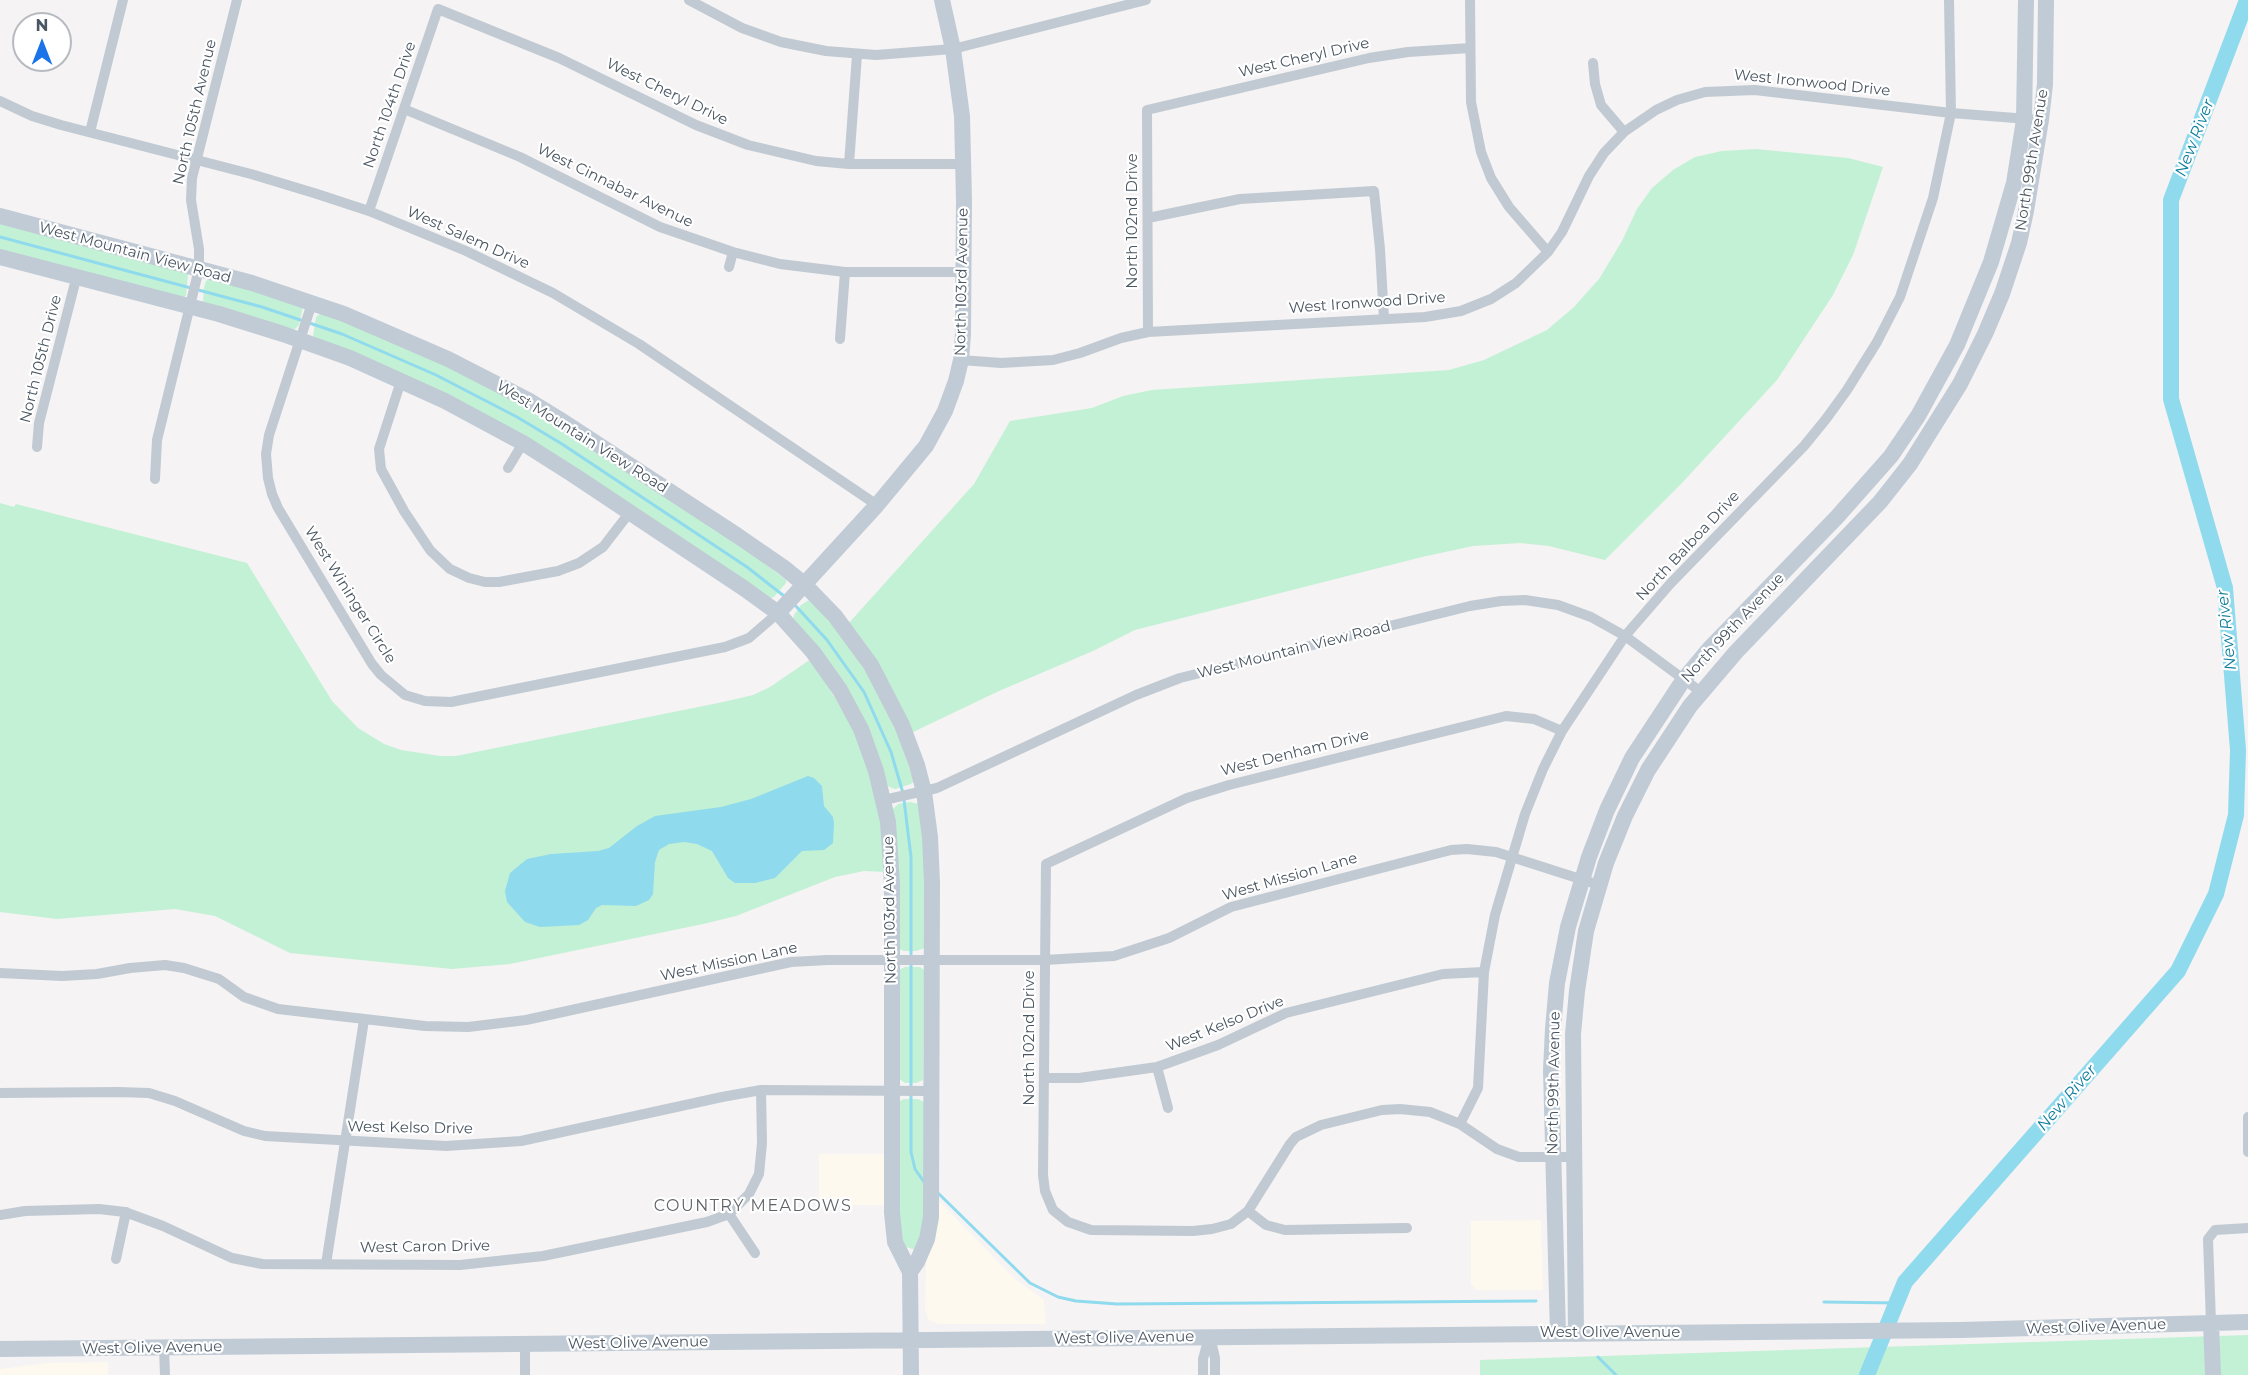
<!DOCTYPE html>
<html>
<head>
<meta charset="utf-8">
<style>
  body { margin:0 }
  #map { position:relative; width:2248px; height:1375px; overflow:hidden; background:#f5f3f3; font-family:Montserrat,sans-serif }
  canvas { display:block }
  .north { position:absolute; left:12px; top:12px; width:60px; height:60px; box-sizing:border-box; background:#fff; border:2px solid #b7bbc0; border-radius:50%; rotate:0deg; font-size:16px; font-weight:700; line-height:24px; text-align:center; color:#4a5661 }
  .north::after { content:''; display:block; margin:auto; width:21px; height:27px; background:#1a73e8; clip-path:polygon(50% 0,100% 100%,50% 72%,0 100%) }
</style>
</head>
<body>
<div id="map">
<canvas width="2248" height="1375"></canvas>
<div class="north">N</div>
</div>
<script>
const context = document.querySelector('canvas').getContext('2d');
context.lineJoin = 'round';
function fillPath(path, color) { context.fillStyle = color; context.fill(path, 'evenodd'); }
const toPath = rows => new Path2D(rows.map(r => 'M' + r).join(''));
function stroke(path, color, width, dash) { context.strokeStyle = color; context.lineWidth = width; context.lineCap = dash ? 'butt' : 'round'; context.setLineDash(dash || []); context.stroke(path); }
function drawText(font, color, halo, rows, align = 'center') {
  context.font = font + ' Montserrat,sans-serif'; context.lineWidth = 4.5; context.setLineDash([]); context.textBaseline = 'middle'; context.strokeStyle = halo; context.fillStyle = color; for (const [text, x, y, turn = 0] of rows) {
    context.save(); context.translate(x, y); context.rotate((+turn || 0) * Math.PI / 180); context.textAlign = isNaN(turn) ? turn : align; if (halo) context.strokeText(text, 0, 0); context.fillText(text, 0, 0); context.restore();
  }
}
const commercial = toPath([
  [819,1154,884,1154,886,1205,819,1205],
  [935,1197,1016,1280,1044,1300,1046,1324,938,1324,929,1320,925,1310,926,1262],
  [1541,1220,1543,1290,1477,1290,1471,1284,1471,1221],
  [108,1362,108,1375,0,1375,0,1369,48,1363]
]);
const green = toPath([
  [1756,149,1848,158,1883,167,1853,255,1833,295,1777,380,1681,484,1605,560,1549,546,1520,543,1473,546,1422,557,1135,630,1093,651,999,691,911,733,848,624,974,484,1010,421,1092,408,1123,396,1152,390,1449,370,1484,360,1547,330,1574,307,1599,279,1622,241,1637,209,1652,188,1673,170,1695,157,1722,151],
  [0,220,188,274,186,296,182,298,0,252],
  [211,277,303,307,299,325,294,330,203,302,204,287,206,281],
  [322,312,479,378,732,538,786,580,786,583,774,597,770,598,664,528,313,336,316,317],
  [0,503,14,507,16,504,247,563,332,701,358,728,384,744,401,750,440,756,456,756,723,702,753,695,770,687,811,659,856,732,879,803,886,872,864,871,835,877,736,916,703,924,510,964,452,969,290,953,215,916,175,909,57,919,0,912],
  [809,600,816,602,885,698,914,781,911,784,895,789,887,786,793,620,794,615,801,605],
  [910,802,919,804,926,840,925,948,916,951,904,951,898,948,893,809,898,804],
  [905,967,920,967,924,970,923,1080,916,1083,905,1083,898,1078,899,970],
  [904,1099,918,1099,924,1102,927,1222,917,1248,913,1249,906,1247,898,1231,898,1102],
  [2248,1335,2248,1375,1480,1375,1480,1360]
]);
const water = toPath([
  [808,776,814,778,822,786,824,806,833,817,834,823,833,843,824,850,802,851,775,878,755,883,735,883,728,878,712,851,697,844,684,842,669,844,659,850,655,862,653,894,649,900,636,906,602,905,596,908,588,920,579,925,540,927,525,922,507,902,505,891,510,873,527,859,551,854,598,851,609,848,637,826,655,816,721,807,751,799]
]);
const stream = toPath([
  [0,237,262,307,342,334,436,375,517,417,562,444,747,567,784,596],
  [794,604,827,640,864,692,891,752,903,793],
  [904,800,911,857,911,1152,915,1169,924,1182],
  [938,1193,1030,1283,1058,1297,1076,1301,1117,1304,1536,1301],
  [1824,1302,1897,1303],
  [1598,1357,1616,1375]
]);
const river = toPath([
  [1867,1375,1905,1282,2178,971,2216,894,2236,815,2238,750,2225,588,2171,399,2171,200,2247,0]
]);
const street = toPath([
  [689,0,742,28,781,42,826,51,876,55,953,49,1146,0],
  [1470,0,1471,102,1481,152,1491,178,1509,207,1548,252],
  [1593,63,1595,84,1601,105,1624,132],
  [0,101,32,116,61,125,251,174,314,193,369,211,466,251,553,293,639,344,877,505],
  [404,109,520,157,660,227,733,252,780,264,845,272,964,272],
  [90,132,123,0],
  [849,164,857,55],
  [369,211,438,9,559,58,696,125,748,145,816,161,849,164,964,164],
  [1148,218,1240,199,1374,191,1380,249,1384,319],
  [729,267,733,252],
  [312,303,269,435,266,454,268,478,272,494,278,508,372,664,381,675,405,695,425,701,451,702,725,647,749,638,778,613],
  [1148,332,1147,110,1369,58,1408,52,1470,48],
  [840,339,845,272],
  [961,360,1001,363,1053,360,1080,353,1121,338,1148,332,1425,317,1461,311,1491,299,1516,283,1548,252,1562,232,1589,176,1604,153,1624,132,1656,110,1677,100,1705,92,1755,90,1951,113,2041,120],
  [401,381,379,449,381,469,404,511,430,550,450,569,469,578,485,582,499,582,558,571,579,563,603,547,630,512],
  [37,447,39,423,76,279],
  [508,468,523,443],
  [155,479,157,440,199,269,199,249,191,200,192,178,237,0],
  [1562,731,1534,719,1506,716,1229,785,1187,798,1046,864,1043,1175,1045,1191,1053,1210,1068,1222,1091,1230,1193,1231,1212,1229,1231,1224,1248,1211,1290,1144,1296,1137,1321,1125,1382,1110,1400,1109,1430,1112,1460,1124,1497,1149,1519,1157,1573,1157],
  [884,800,937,788,1136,695,1180,678,1470,606,1501,601,1525,600,1558,605,1591,617,1625,636,1701,692],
  [0,973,62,976,97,974,130,968,165,965,184,968,219,979,244,997,278,1009,425,1026,468,1027,526,1020,791,962,827,960,1044,960,1114,956,1169,938,1231,907,1451,850,1467,849,1496,852,1599,885],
  [1157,1067,1168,1108],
  [1046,1078,1079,1078,1157,1067,1218,1045,1286,1013,1443,974,1484,972],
  [0,1093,118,1092,149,1093,175,1101,244,1131,265,1136,446,1146,521,1141,722,1097,761,1090,931,1091],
  [2248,1117,2248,1152],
  [1460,1124,1478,1088,1484,972,1495,915,1525,814,1543,769,1562,731,1625,636,1670,584,1804,446,1826,419,1847,390,1877,342,1900,297,1933,198,1951,113,1949,0],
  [1248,1211,1266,1225,1285,1230,1407,1228],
  [729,1214,755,1253],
  [0,1215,25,1211,99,1209,125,1212,163,1226,232,1258,262,1264,460,1265,543,1256,707,1222,729,1214,749,1194,759,1174,762,1143,761,1090],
  [116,1259,126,1212],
  [326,1264,364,1020],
  [2211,1323,2208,1239,2215,1230,2248,1228],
  [1210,1337,1215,1358,1215,1375],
  [525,1344,525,1375],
  [164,1348,165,1375],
  [1203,1375,1203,1359,1209,1337]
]);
const secondary = toPath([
  [0,216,252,283,344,314,448,359,528,400,559,419,738,536,783,567,804,584,835,616,871,665,902,725,917,765,924,792,930,837,932,883,931,1217,927,1239,917,1262,910,1272],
  [0,257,219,314,283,334,350,358,445,401,523,443,572,474,745,589,778,613,813,652,840,690,861,729,876,771,888,822,892,884,892,1213,895,1242,910,1272,911,1375],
  [778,613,877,505,926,446,945,411,956,381,961,360,963,334,964,200,962,116,953,49,942,0],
  [2211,1323,2213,1375],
  [1558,1334,1551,1070,1553,1029,1557,983,1568,927,1589,857,1607,810,1632,758,1684,679,1709,649,1837,517,1891,456,1918,416,1957,345,1991,262,2014,183,2024,120,2026,0],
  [1576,1334,1573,1034,1577,991,1586,931,1606,863,1625,816,1648,770,1690,706,1736,652,1880,502,1910,464,1960,384,1985,334,2002,294,2019,243,2026,211,2041,120,2045,84,2046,0],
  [0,1349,1961,1330,2248,1322]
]);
const streetNames = [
  ["West Cheryl Drive",1304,58,-13],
  ["West Ironwood Drive",1812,83,6],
  ["West Cheryl Drive",667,92,26],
  ["North 104th Drive",390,105,-71],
  ["North 105th Avenue",195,112,-77],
  ["North 99th Avenue",2032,160,-81],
  ["West Cinnabar Avenue",615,186,26],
  ["North 102nd Drive",1133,221,-90],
  ["West Salem Drive",468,238,24],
  ["West Mountain View Road",135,253,15],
  ["North 103rd Avenue",962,282,-89],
  ["West Ironwood Drive",1367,303,-4],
  ["North 105th Drive",41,359,-76],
  ["West Mountain View Road",582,437,32],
  ["North Balboa Drive",1688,546,-47],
  ["West Wininger Circle",350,595,58],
  ["North 99th Avenue",1733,628,-47],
  ["West Mountain View Road",1294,650,-14],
  ["West Denham Drive",1295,753,-14],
  ["West Mission Lane",1290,877,-16],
  ["North 103rd Avenue",890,910,-91],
  ["West Mission Lane",729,962,-12],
  ["West Kelso Drive",1225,1024,-22],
  ["North 102nd Drive",1030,1038,-90],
  ["North 99th Avenue",1554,1083,-89],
  ["West Kelso Drive",410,1128,1],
  ["West Caron Drive",425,1247,-1],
  ["West Olive Avenue",2096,1327,-2],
  ["West Olive Avenue",1610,1333],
  ["West Olive Avenue",1124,1338,-1],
  ["West Olive Avenue",638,1343,-1],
  ["West Olive Avenue",152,1348,-1]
];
const waterNames = [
  ["New River",2195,138,-69],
  ["New River",2227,630,-96],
  ["New River",2067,1098,-49]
];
const neighbourhoodNames = [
  ["COUNTRY MEADOWS",753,1206]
];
fillPath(commercial, '#fdf9ef');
fillPath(green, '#c3f1d5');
fillPath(water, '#90daee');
stroke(stream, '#90daee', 3);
stroke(river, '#90daee', 16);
stroke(street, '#c1cad2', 10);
stroke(secondary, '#c1cbd6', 16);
drawText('15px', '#4a5661', '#fff', streetNames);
drawText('italic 16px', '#0c7c9b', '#fff', waterNames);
context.letterSpacing = '1.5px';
drawText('16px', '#5f6368', '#fff', neighbourhoodNames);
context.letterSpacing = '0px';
</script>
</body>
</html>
